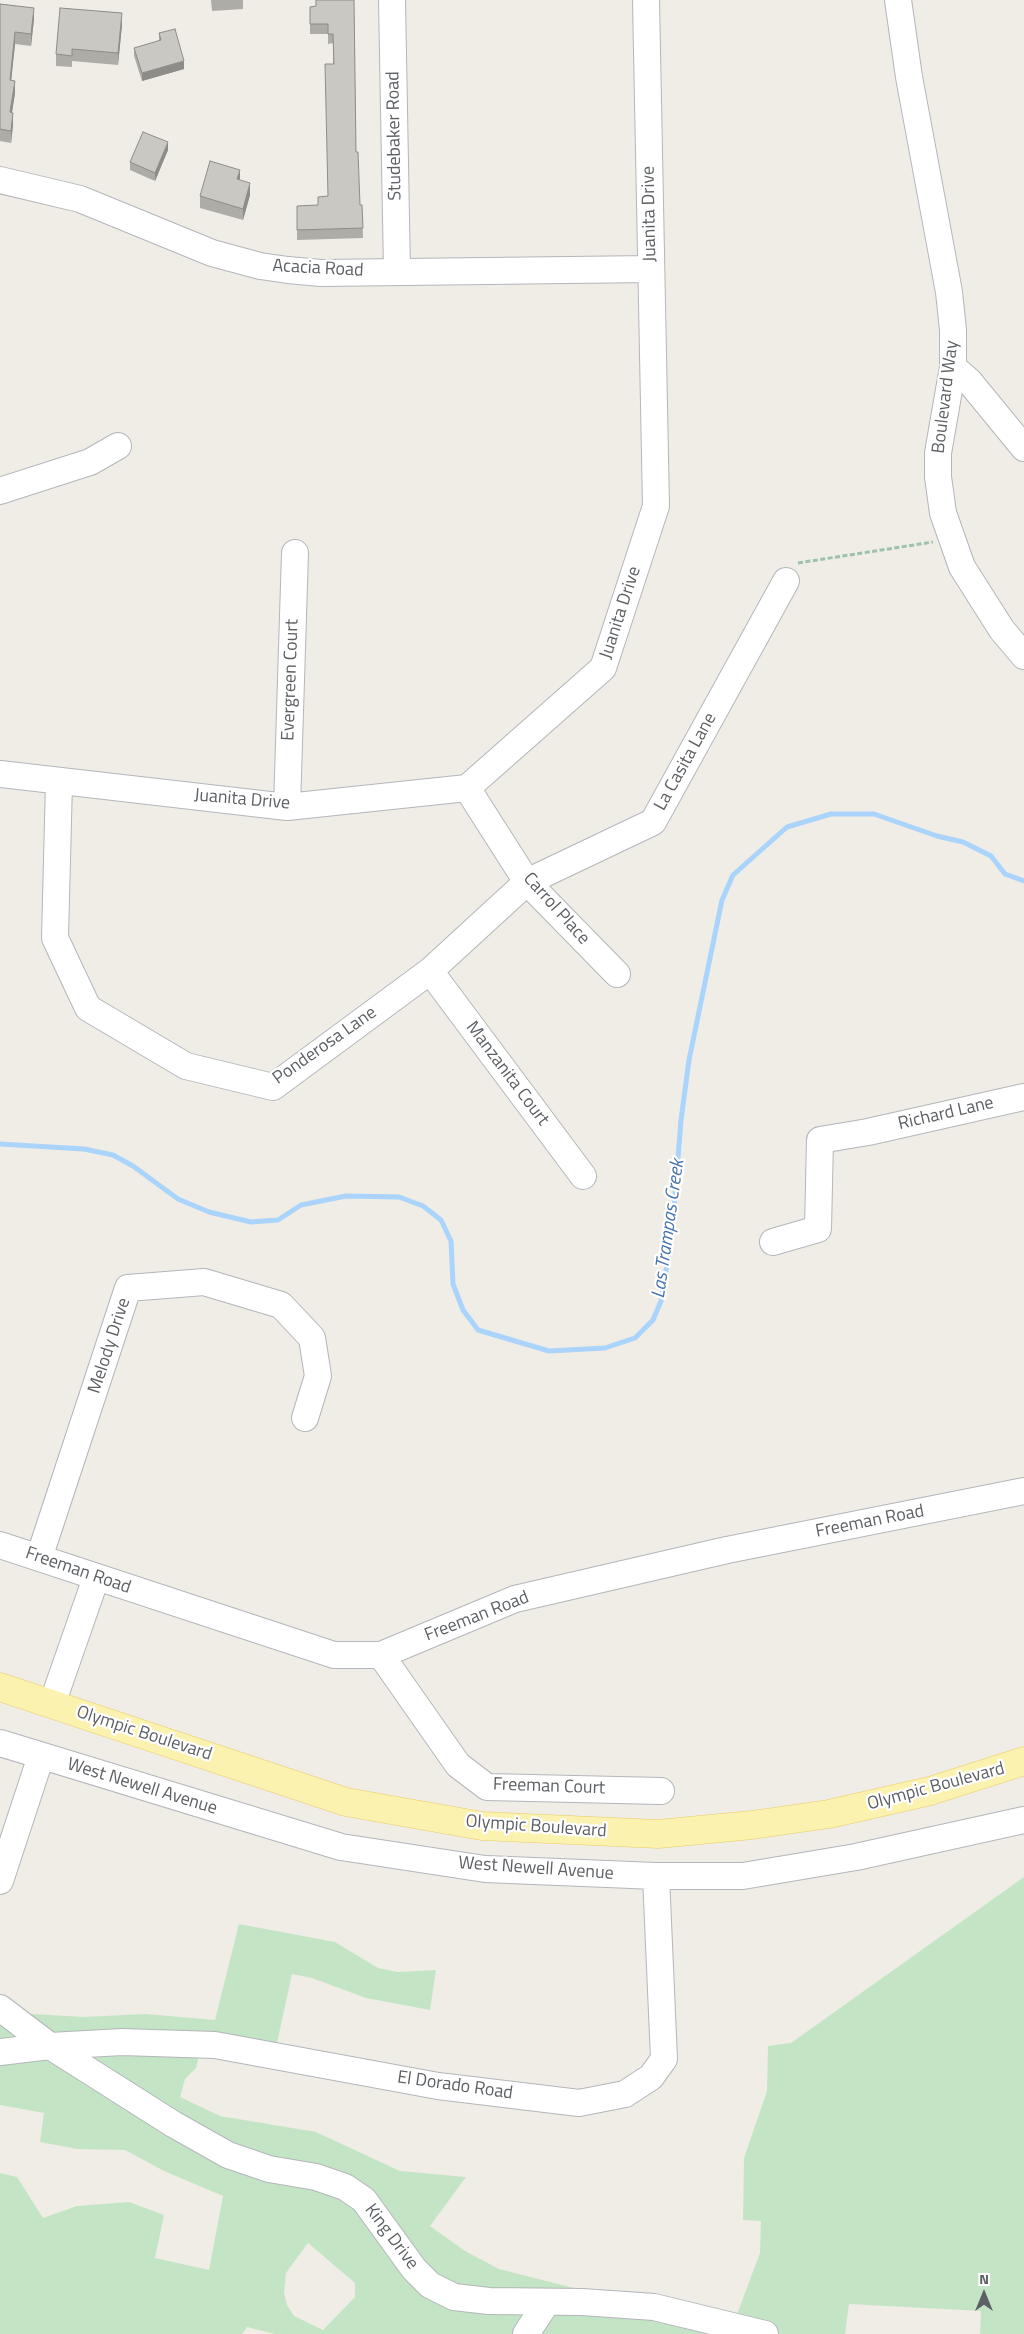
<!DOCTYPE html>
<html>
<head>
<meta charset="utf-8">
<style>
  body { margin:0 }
  #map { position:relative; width:1024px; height:2334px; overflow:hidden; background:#efede6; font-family:"Titillium Web",sans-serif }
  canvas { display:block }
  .north { position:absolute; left:959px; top:2269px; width:50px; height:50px; -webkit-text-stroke:4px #fff; paint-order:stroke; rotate:0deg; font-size:14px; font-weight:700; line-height:20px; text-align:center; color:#5d6165 }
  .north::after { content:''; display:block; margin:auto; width:18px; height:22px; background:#5d6165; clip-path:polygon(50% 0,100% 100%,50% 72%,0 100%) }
</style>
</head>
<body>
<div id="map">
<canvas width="1024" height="2334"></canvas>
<div class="north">N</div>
</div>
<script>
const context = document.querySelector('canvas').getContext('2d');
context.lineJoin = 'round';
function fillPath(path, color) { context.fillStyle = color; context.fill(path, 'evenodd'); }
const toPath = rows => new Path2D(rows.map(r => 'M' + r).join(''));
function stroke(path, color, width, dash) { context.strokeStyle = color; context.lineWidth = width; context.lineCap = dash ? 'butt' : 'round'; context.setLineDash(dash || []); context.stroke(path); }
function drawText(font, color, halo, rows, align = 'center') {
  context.font = font + ' "Titillium Web",sans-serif'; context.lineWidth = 4.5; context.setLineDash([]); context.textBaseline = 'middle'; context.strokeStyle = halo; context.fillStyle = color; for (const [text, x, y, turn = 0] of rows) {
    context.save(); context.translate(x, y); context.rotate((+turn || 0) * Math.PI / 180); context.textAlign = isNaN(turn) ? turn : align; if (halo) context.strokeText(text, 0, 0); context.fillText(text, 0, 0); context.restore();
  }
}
const green = toPath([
  [1024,1877,1024,2334,980,2334,981,2311,849,2304,845,2334,275,2334,247,2327,242,2334,0,2334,0,2173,17,2177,43,2218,77,2206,129,2202,164,2215,155,2258,209,2270,223,2196,164,2171,125,2150,77,2149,40,2142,44,2113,0,2105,0,2012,83,2017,146,2014,215,2020,239,1924,335,1942,378,1968,398,1972,436,1970,430,2010,366,1998,312,1978,292,1974,277,2043,203,2038,196,2068,185,2079,180,2097,220,2116,316,2132,400,2171,466,2177,430,2226,465,2251,499,2269,586,2291,736,2317,760,2253,761,2221,743,2220,744,2158,767,2091,768,2046,791,2043],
  [308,2243,355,2283,355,2297,323,2330,294,2316,287,2305,284,2293,286,2273]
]);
const stream = toPath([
  [0,1144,84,1149,113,1155,133,1166,178,1199,209,1212,251,1222,278,1220,301,1205,346,1196,399,1197,423,1206,441,1220,451,1241,453,1284,463,1310,478,1330,549,1351,605,1348,635,1338,653,1320,661,1301,672,1233,681,1120,689,1060,722,900,733,875,787,827,831,814,874,814,937,836,963,842,991,856,1005,874,1024,881]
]);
const path = toPath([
  [798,563,933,542]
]);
const minor = toPath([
  [392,0,397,272],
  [898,0,909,77,949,292,953,330,953,367,938,453,938,477,943,513,962,567,1002,630,1024,656],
  [0,180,80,199,212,253,260,266,288,270,321,273,651,269],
  [953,367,969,381,1024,448],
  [0,491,90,462,118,446],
  [0,774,287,807,467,788,603,668,656,506,646,0],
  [59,782,55,938,88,1008,186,1066,273,1087,430,971,527,882,653,822,786,581],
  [467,788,527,882,617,974],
  [287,807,295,553],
  [430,971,583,1176],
  [773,1242,818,1229,820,1140,868,1132,1024,1097],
  [0,1545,334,1655,381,1655,515,1599,727,1550,1024,1491],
  [39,1558,128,1288,204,1282,281,1305,312,1338,318,1376,305,1418],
  [381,1655,458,1765,487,1787,661,1791],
  [52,1704,96,1578],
  [0,1743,341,1847,485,1869,656,1876,743,1876,856,1857,1024,1820],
  [0,1881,41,1756],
  [0,2008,50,2046,173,2124,228,2155,269,2169,316,2177,345,2187,364,2200,414,2269,430,2285,454,2297,489,2301,582,2302,654,2307,765,2334],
  [0,2052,50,2046,122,2042,215,2045,438,2086,579,2103,625,2094,651,2077,664,2059,656,1876],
  [526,2334,547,2302]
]);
const major = toPath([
  [0,1687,346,1802,482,1826,658,1834,752,1825,829,1814,930,1791,1024,1761]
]);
const wall = toPath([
  [211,0,243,0,243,9,212,11],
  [354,0,356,152,360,205,362,205,363,238,297,240,297,206,318,205,328,196,333,64,333,43,328,44,328,34,310,34,310,7,316,6],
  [0,4,34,19,31,46,15,44,11,81,15,93,12,113,13,125,11,143,0,141],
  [122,25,118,65,72,61,72,67,56,66,56,54],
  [159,33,184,69,142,81,134,56,134,48,159,41],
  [168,150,155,181,130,170,130,162],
  [240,180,250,195,243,220,200,208,200,196]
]);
const shadedWall = toPath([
  [34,8,34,19,31,46,31,34],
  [122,13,122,25,118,65,118,53],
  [15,32,15,44,10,92,10,80],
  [184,61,184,69,142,81,142,73],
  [15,81,15,93,10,124,10,112],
  [13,113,13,125,11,143,11,131],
  [168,142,168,150,155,181,155,173],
  [240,170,240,182,237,179],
  [250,183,250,195,243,220,243,209]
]);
const building = toPath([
  [316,0,354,0,356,152,358,152,360,205,362,205,363,228,297,230,297,206,318,205,318,197,328,196,325,64,334,64,333,34,328,34,328,24,310,24,310,7,316,6,316,0],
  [0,4,34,8,31,34,15,32,10,80,15,81,10,112,13,113,11,131,0,129,0,4],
  [60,8,122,13,118,53,72,49,72,56,56,54,60,8],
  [175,29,184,61,142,73,134,48,161,40,159,33,175,29],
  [143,132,168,142,155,173,130,162,143,132],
  [210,161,240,170,237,179,250,183,243,209,200,196,210,161]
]);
const streetNames = [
  ["Studebaker Road",395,136,-91],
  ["Juanita Drive",650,214,-91],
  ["Acacia Road",318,269,3],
  ["Boulevard Way",946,397,-83],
  ["Juanita Drive",621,613,-72],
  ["Evergreen Court",291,680,-88],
  ["La Casita Lane",686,762,-61],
  ["Juanita Drive",242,800,5],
  ["Carrol Place",556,909,48],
  ["Ponderosa Lane",325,1046,-35],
  ["Manzanita Court",507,1074,53],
  ["Richard Lane",946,1114,-13],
  ["Melody Drive",110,1346,-72],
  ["Freeman Road",870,1522,-11],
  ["Freeman Road",78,1571,19],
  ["Freeman Road",477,1617,-21],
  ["Olympic Boulevard",144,1734,18],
  ["West Newell Avenue",142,1787,17],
  ["Freeman Court",549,1787,2],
  ["Olympic Boulevard",936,1787,-15],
  ["Olympic Boulevard",536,1827,4],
  ["West Newell Avenue",536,1869,4],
  ["El Dorado Road",455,2086,8],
  ["King Drive",391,2237,53]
];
const waterNames = [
  ["Las Trampas Creek",669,1229,-82]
];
fillPath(green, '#c4e5c5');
stroke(stream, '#aad4fb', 5);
stroke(minor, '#b3b6ba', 28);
stroke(major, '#eacb64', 29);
stroke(path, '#9cc3a9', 3, [5, 2.5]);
stroke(minor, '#fff', 26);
stroke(major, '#fbf2af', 28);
fillPath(wall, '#aeaca7');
fillPath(shadedWall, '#8d8c88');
fillPath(building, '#cac8c2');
stroke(building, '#8d8c88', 1);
drawText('18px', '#5d6165', '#fff', streetNames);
drawText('italic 19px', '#4774ad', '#fff', waterNames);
</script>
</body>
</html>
